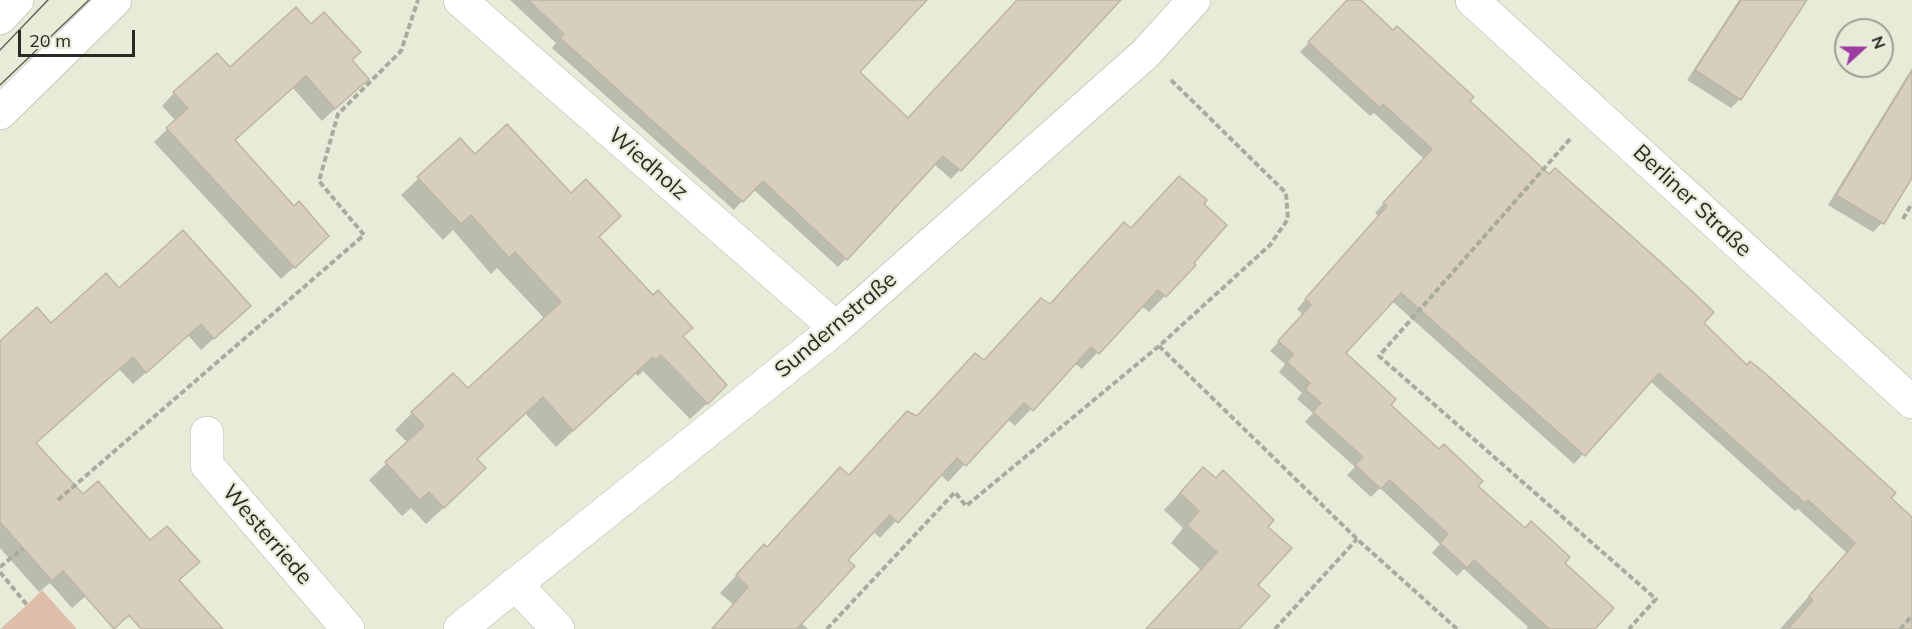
<!DOCTYPE html>
<html>
<head>
<meta charset="utf-8">
<style>
  body { margin:0 }
  #map { position:relative; width:1912px; height:629px; overflow:hidden; background:#e9ebd9; font-family:Mulish,sans-serif }
  canvas { display:block }
  .north { position:absolute; left:1834px; top:18px; width:60px; height:60px; box-sizing:border-box; background:#e9ebd9; border:2px solid #9c9e90; border-radius:50%; rotate:69deg; font-size:16px; font-weight:700; line-height:24px; text-align:center; color:#292a23 }
  .north::after { content:''; display:block; margin:auto; width:21px; height:27px; background:#9c3ca3; clip-path:polygon(50% 0,100% 100%,50% 72%,0 100%) }
  .scale { position:absolute; left:18px; top:30px; width:117px; height:27px; box-sizing:border-box; border:3px solid #292a23; border-top:0; padding-left:8px; font-size:18px; line-height:21px; white-space:nowrap; color:#292a23; -webkit-text-stroke:4px #e9ebd9; paint-order:stroke }
</style>
</head>
<body>
<div id="map">
<canvas width="1912" height="629"></canvas>
<div class="north">N</div>
<div class="scale">20 m</div>
</div>
<script>
const context = document.querySelector('canvas').getContext('2d');
context.lineJoin = 'round';
function fillPath(path, color) { context.fillStyle = color; context.fill(path, 'evenodd'); }
const toPath = rows => new Path2D(rows.map(r => 'M' + r).join(''));
function stroke(path, color, width, dash) { context.strokeStyle = color; context.lineWidth = width; context.lineCap = dash ? 'butt' : 'round'; context.setLineDash(dash || []); context.stroke(path); }
function drawText(font, color, halo, rows, align = 'center') {
  context.font = font + ' Mulish,sans-serif'; context.lineWidth = 4.5; context.setLineDash([]); context.textBaseline = 'middle'; context.strokeStyle = halo; context.fillStyle = color; for (const [text, x, y, turn = 0] of rows) {
    context.save(); context.translate(x, y); context.rotate((+turn || 0) * Math.PI / 180); context.textAlign = isNaN(turn) ? turn : align; if (halo) context.strokeText(text, 0, 0); context.fillText(text, 0, 0); context.restore();
  }
}
const green = toPath([
  [42,590,77,629,0,629,27,605]
]);
const shadow = toPath([
  [510,0,925,0,858,72,908,120,1045,0,1119,0,951,179,934,164,838,267,753,189,734,210,552,48,556,43],
  [1349,0,1359,0,1747,367,1912,519,1912,629,1780,629,1847,553,1798,509,1795,511,1650,381,1574,464,1392,301,1344,353,1389,405,1563,563,1593,629,1526,629,1528,627,1464,569,1457,576,1432,553,1440,544,1380,488,1371,497,1347,475,1355,467,1305,422,1313,413,1297,399,1302,393,1279,372,1285,364,1270,351,1303,315,1297,309,1378,216,1375,213,1424,159,1374,113,1370,116,1300,52],
  [1739,0,1804,0,1740,99,1731,108,1687,80],
  [311,26,350,60,354,91,322,121,293,88,234,141,315,249,281,279,154,142,176,121,162,106,174,93,230,70],
  [1912,68,1912,174,1882,223,1873,232,1828,205],
  [459,140,475,156,597,237,681,337,709,402,690,419,643,371,638,376,635,373,556,447,525,413,476,460,468,485,426,524,411,508,402,516,369,480,408,443,395,430,412,413,468,390,545,319,497,268,491,274,453,230,443,240,401,195],
  [1107,241,1165,296,1149,312,1141,306,1082,369,1074,363,1015,426,1007,419,948,482,940,474,880,538,873,531,846,560,801,623,808,629,711,629,733,604,720,593,748,563,1049,305],
  [119,290,237,318,201,350,188,335,133,384,119,369,34,444,82,496,150,543,185,575,178,581,221,629,144,629,102,582,72,608,50,583,39,592,0,548,0,343,51,325],
  [1186,486,1266,527,1256,585,1237,629,1147,629,1201,570,1171,543,1183,528,1164,510]
]);
const building = toPath([
  [528,0,927,0,860,72,908,118,1017,0,1121,0,961,171,943,156,847,260,763,181,743,202,560,38,564,34,528,0],
  [1347,0,1361,0,1393,30,1397,26,1474,97,1470,101,1549,174,1555,168,1664,265,1714,312,1704,323,1747,365,1750,361,1766,374,1896,493,1891,498,1912,517,1912,629,1788,629,1813,600,1809,596,1855,543,1808,500,1805,503,1659,373,1585,456,1401,293,1346,353,1396,399,1391,405,1439,449,1444,444,1483,481,1478,486,1525,528,1531,521,1570,557,1565,563,1614,608,1595,629,1549,629,1474,560,1467,568,1440,543,1448,534,1390,480,1381,489,1355,465,1363,457,1313,412,1321,403,1305,389,1310,383,1287,362,1293,354,1278,341,1311,305,1305,299,1387,206,1383,203,1432,149,1383,104,1380,108,1308,42,1347,0],
  [1741,0,1807,0,1741,100,1695,70,1741,0],
  [296,7,311,24,324,12,361,52,352,60,369,79,335,109,306,76,235,140,294,206,299,201,329,236,295,268,166,128,188,108,173,92,217,53,230,67,296,7],
  [1912,71,1912,178,1884,224,1836,195,1912,71],
  [507,124,571,193,586,179,621,216,599,237,653,295,658,290,693,328,683,336,727,385,708,404,661,355,656,360,653,357,573,431,543,397,477,459,486,468,444,508,429,492,420,500,385,462,424,426,411,412,453,373,468,388,561,302,515,252,509,258,471,215,461,224,417,177,460,138,475,154,507,124],
  [1179,176,1207,200,1204,204,1227,225,1194,263,1196,265,1166,297,1158,290,1099,354,1091,347,1033,411,1024,403,966,466,957,458,898,523,890,515,848,560,855,566,797,629,712,629,748,587,736,575,764,544,767,547,840,467,849,475,907,411,917,416,975,353,984,360,1041,298,1050,304,1124,222,1131,228,1179,176],
  [183,230,251,306,214,339,201,324,146,373,133,357,36,443,83,494,98,481,150,540,167,526,200,562,179,580,223,629,141,629,129,615,114,629,63,571,52,581,0,522,0,341,37,307,51,323,106,273,119,288,183,230],
  [1203,467,1216,478,1223,470,1274,520,1268,527,1292,548,1258,585,1270,596,1239,629,1146,629,1217,552,1187,525,1199,511,1180,493,1203,467]
]);
const path = toPath([
  [1171,80,1286,193,1288,219,1270,245,1159,346,1357,539,1457,629],
  [1570,139,1379,356,1656,599,1629,629],
  [1903,219,1912,203],
  [58,500,364,235,319,181,338,114,401,51,418,0],
  [0,567,23,548],
  [0,572,27,605],
  [827,629,955,492,966,506,1159,346],
  [1275,629,1357,539],
  [1900,629,1912,616]
]);
const minor = toPath([
  [460,0,836,328],
  [207,433,207,465,348,629],
  [515,584,558,629],
  [460,629,836,328,1145,54,1194,0]
]);
const tertiary = toPath([
  [1472,0,1912,402],
  [0,18,17,0],
  [0,113,115,0]
]);
const tram = toPath([
  [0,50,48,0],
  [0,85,89,0]
]);
const streetNames = [
  ["Wiedholz",648,164,41],
  ["Berliner Straße",1692,201,43],
  ["Sundernstraße",836,325,-40],
  ["Westerriede",267,535,49]
];
fillPath(green, '#debeaa');
fillPath(shadow, '#0003');
fillPath(building, '#d7cebe');
stroke(building, '#bdb5a5', 1.5);
stroke(minor, '#b0b1a0', 34);
stroke(tertiary, '#b0b1a0', 34);
stroke(path, '#a9ab9c', 4, [6, 3]);
stroke(minor, '#fff', 33);
stroke(tertiary, '#fff', 33);
stroke(tram, '#63645a', 1.5);
drawText('22px', '#292a23', '#e9ebd9', streetNames);
</script>
</body>
</html>
